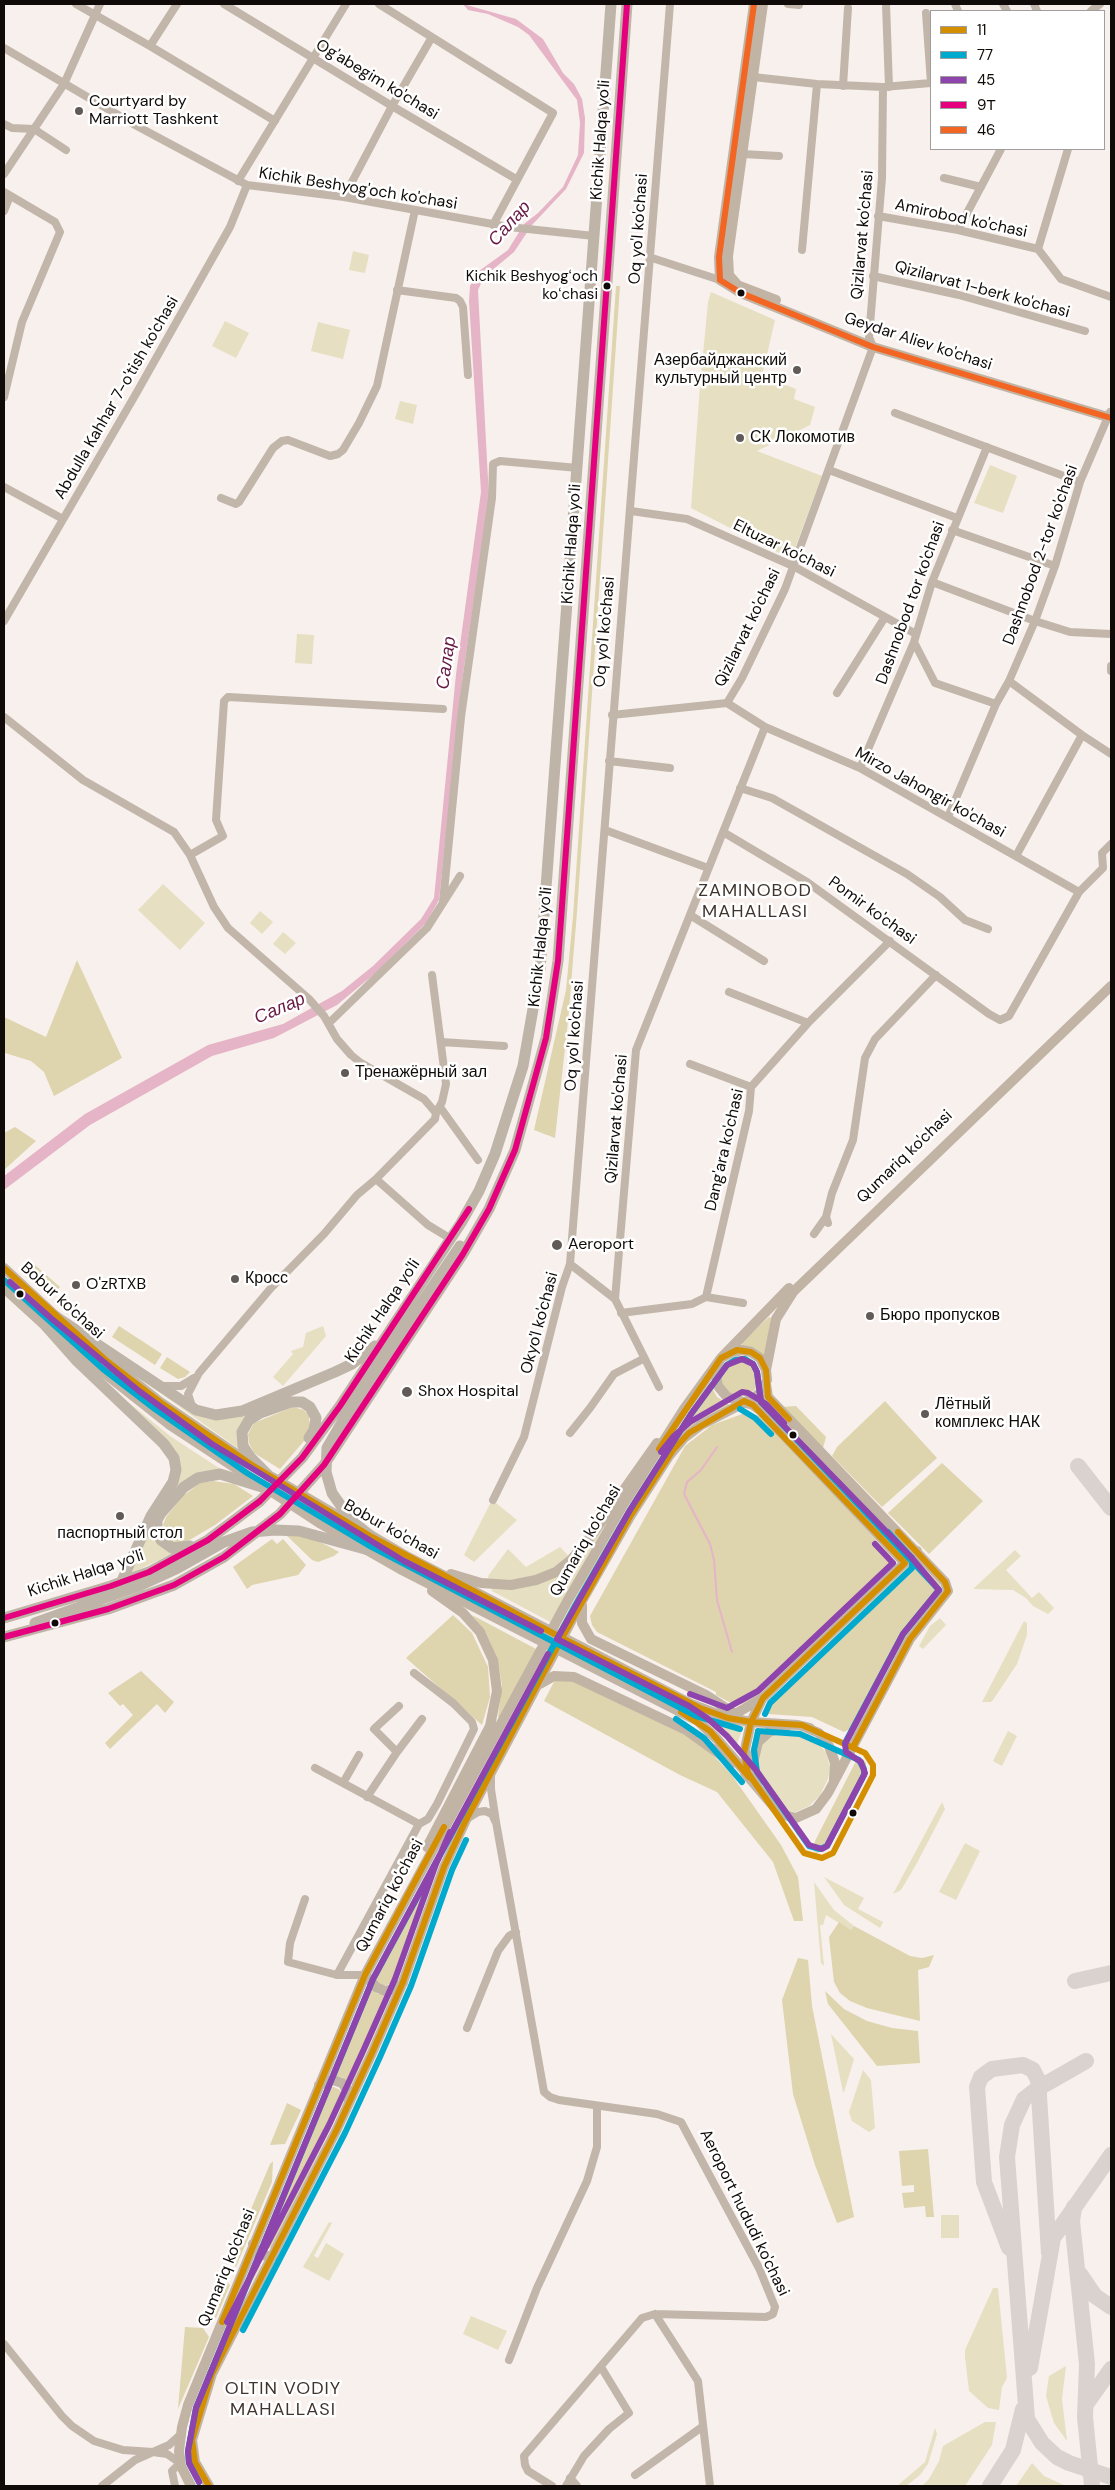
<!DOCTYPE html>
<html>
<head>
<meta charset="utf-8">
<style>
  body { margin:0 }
  #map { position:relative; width:1115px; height:2490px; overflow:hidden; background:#f8f0ec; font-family:"DM Sans",sans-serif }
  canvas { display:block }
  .frame { position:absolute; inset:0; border:5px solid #100b09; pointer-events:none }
  .legend { position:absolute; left:930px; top:10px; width:175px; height:140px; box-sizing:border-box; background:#fff; border:1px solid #9f9d9d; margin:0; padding:6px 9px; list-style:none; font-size:15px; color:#100b09 }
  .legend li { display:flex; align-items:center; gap:10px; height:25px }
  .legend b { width:25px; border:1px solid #9f9d9d }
</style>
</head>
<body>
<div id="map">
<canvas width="1115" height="2490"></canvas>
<div class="frame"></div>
<ul class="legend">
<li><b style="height:6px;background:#d48f01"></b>11</li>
<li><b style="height:6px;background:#00a9ce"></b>77</li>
<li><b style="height:6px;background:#8e44ad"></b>45</li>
<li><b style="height:6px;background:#e5007d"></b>9Т</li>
<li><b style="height:6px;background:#f26522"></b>46</li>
</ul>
</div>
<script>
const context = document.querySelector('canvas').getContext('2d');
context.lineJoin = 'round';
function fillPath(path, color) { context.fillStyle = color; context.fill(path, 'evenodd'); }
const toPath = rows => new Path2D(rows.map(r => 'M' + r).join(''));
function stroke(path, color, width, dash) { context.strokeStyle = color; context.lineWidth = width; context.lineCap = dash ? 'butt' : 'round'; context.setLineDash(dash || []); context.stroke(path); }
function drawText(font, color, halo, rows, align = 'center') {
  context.font = font + ' "DM Sans",sans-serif'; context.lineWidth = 5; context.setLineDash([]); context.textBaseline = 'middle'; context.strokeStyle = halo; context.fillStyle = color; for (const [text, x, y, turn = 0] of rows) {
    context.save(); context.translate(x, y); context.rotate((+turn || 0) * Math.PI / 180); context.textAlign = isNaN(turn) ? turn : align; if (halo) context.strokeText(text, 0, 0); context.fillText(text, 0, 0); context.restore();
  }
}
const green = toPath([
  [353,251,369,255,365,273,349,270],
  [711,292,775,320,762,376,796,389,794,399,815,407,810,425,757,451,822,476,791,559,691,508,700,386,708,302],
  [225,321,249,333,236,358,212,346],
  [318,322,350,330,343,359,311,351],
  [400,401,417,405,413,424,395,419],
  [990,465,1017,476,1003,513,974,503],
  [297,634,314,635,312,664,295,663],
  [163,884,205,923,180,950,138,910],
  [260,911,273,922,262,934,250,923],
  [283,932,296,943,285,954,273,944],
  [323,1326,326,1336,283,1386,273,1377,293,1354,291,1351,303,1347,306,1333],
  [132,1373,223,1419,247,1414,237,1433,239,1449],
  [117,1393,170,1436,222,1470,168,1499,180,1474],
  [770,1404,825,1463,821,1466,765,1407],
  [832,1471,909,1551,908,1552,904,1554,830,1475],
  [492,1500,517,1520,474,1562,464,1555],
  [608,1521,552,1623,492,1591,488,1576,508,1549,526,1567,560,1547,575,1563],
  [149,1528,153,1530,165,1549,171,1554,132,1573],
  [1015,1550,1021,1556,1006,1570,1032,1598,1039,1592,1054,1608,1048,1614,1033,1606,1026,1598,1013,1590,973,1589],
  [940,1618,946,1625,923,1649,919,1646,930,1626],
  [1024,1621,1027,1623,1027,1635,1017,1664,993,1700,991,1702,982,1702],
  [721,1725,744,1726,736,1746,732,1745,720,1727],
  [792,1731,802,1732,816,1739,826,1753,830,1767,828,1779,820,1795,809,1806,796,1812,785,1811,781,1808,756,1767,759,1749,768,1737],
  [1008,1731,1017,1736,1002,1766,993,1761],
  [942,1802,945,1809,917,1863,901,1890,893,1894],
  [965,1843,980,1851,956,1900,939,1892],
  [824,1877,864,1898,858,1909,883,1922,880,1928,844,1905],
  [814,1882,834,1910,854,1926,851,1930,826,1915,823,1925,820,1925,824,1966,821,1963],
  [831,2034,854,2059,844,2092,843,2092],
  [863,2070,871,2080,875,2128,869,2132,852,2121,849,2112],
  [941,2215,959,2215,959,2238,941,2238],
  [329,2222,332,2223,314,2256,318,2258,326,2243,344,2254,329,2281,303,2267],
  [253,2262,261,2266,219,2345,218,2345],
  [993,2288,998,2288,1007,2378,1002,2387,999,2410,988,2408,969,2391,965,2357,965,2350],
  [471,2316,507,2331,498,2350,463,2334],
  [1066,2366,1062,2399,1067,2441,1054,2423,1046,2396,1049,2376],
  [985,2422,996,2422,992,2445,965,2486,922,2486,929,2479,939,2461,943,2446],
  [935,2428,937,2434,928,2464,920,2475,906,2486,897,2486,925,2462],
  [1032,2463,1044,2476,1066,2486,1016,2486]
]);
const forest = toPath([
  [616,286,620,286,577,912,568,1021,555,1138,534,1130,566,990,573,917],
  [77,960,122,1058,54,1096,44,1072,31,1061,5,1053,4,1055,4,1017,46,1037],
  [15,1127,36,1141,4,1170,4,1133],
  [35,1265,60,1287,54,1293,30,1272],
  [769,1317,771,1318,765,1358,755,1349,740,1344],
  [119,1326,162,1354,155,1365,112,1337],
  '720 1376a20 20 0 1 1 40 0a20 20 0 1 1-40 0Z',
  [167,1357,190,1372,185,1377,178,1379,160,1368],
  [709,1382,717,1397,730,1405,698,1422,681,1435,590,1577,441,1857,397,1982,383,1986,375,1980,374,1973,587,1576,642,1484],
  [885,1401,937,1458,882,1507,832,1456,837,1447],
  [796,1406,826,1437,823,1448,781,1407],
  [293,1407,304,1410,309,1415,310,1434,280,1469,254,1453,249,1443,248,1434,254,1423],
  [745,1413,760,1416,890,1555,893,1565,892,1569,759,1697,746,1703,735,1705,716,1695,716,1692,597,1632,592,1625,590,1616,685,1446,712,1425],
  [942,1463,983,1501,929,1554,888,1513],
  [213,1481,234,1484,253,1496,215,1525,181,1545,177,1546,163,1536,166,1530,163,1525,166,1517,183,1496,200,1483],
  [289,1527,332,1548,339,1552,334,1556,318,1562,312,1560,283,1532],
  [272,1539,277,1544,283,1539,306,1565,298,1575,252,1585,247,1589,233,1567],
  [916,1560,940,1584,942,1590,940,1594,907,1636,854,1727,844,1732,812,1717,768,1714,766,1708,769,1700,913,1561],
  [453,1615,472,1633,488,1667,490,1697,482,1725,406,1658],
  [472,1615,538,1650,501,1718,498,1717,502,1685,497,1657,486,1633],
  [141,1671,174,1702,165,1713,157,1704,110,1749,105,1743,133,1715,123,1704,120,1706,108,1693],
  [555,1680,574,1682,694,1739,712,1754,731,1774,781,1845,798,1877,803,1921,794,1921,773,1862,717,1792,680,1775,544,1701],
  [857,1759,863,1759,866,1763,866,1773,827,1850,816,1853,813,1850,815,1841],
  [839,1922,851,1930,854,1926,910,1956,922,1958,934,1955,929,1967,918,1970,920,2021,867,2008,850,2001,840,1993,834,1982,829,1937],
  [798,1958,808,1960,812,2006,854,2217,837,2223,815,2165,793,2094,782,2000],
  [369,1986,378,1994,392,1994,352,2085,342,2077,329,2076],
  [825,1991,844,2009,867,2021,892,2028,918,2031,920,2063,877,2066,828,2004],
  [327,2087,334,2087,340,2090,345,2099,273,2247,264,2250,261,2242],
  [287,2103,301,2110,285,2144,270,2145],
  [928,2149,934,2217,926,2217,925,2206,904,2208,902,2193,914,2192,914,2185,902,2186,899,2151],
  [273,2161,272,2182,236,2267,230,2259,270,2164],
  [225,2280,230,2285,216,2318,211,2319,208,2315,221,2282],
  [185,2327,203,2328,209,2337,178,2409]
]);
const water = toPath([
  [463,4,516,19,543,39,563,73,574,84,582,99,585,118,584,153,566,189,532,225,514,252,484,277,478,290,489,498,463,674,439,900,426,923,378,971,337,1005,274,1038,212,1056,90,1125,4,1190,4,1176,85,1114,208,1045,283,1024,342,991,373,966,421,919,434,898,456,674,481,492,469,301,470,286,479,271,508,250,524,224,538,213,563,187,578,155,580,123,577,100,529,35,518,27,488,14,468,10]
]);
const stream = toPath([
  [717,1447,701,1470,687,1482,684,1494,710,1544,714,1560,717,1600,732,1652]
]);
const taxiway = toPath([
  [1078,1466,1111,1508],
  [1075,1981,1111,1973],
  [1086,2061,1037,2089,1024,2099,1012,2125,1007,2157,1027,2419,1042,2443,1057,2457,1069,2463,1111,2477],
  [1074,2207,1072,2221,1087,2364,1085,2417,1092,2486],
  [1009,2248,984,2182,977,2087,981,2077,992,2069,1023,2065,1033,2070,1038,2080,1049,2253],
  [1080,2274,1095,2296,1111,2307],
  [1030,2368,1053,2238,1111,2155],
  [1087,2403,1111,2369],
  [990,2486,1013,2450,1023,2409]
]);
const minor = toPath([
  [76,4,150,46,275,121],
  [224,4,392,106,516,179],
  [379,4,553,113,493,225],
  [788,4,799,5],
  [886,4,889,87],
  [955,4,958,11],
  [1003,4,1007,11],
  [1034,4,1037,11],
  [1091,11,1100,4],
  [926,13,931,83],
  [150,46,177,4],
  [4,48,135,125,247,185,344,197,509,227,594,236],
  [753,77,817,84,883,87,931,83],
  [843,86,848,8],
  [883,87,882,178,869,337,873,347,785,589,742,678,727,703,765,727,860,768,1079,892],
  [4,124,12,128,34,129,66,150],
  [742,154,779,156],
  [4,174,64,84,100,4],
  [944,178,981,187],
  [238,181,346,4],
  [4,192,55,222,60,232,22,322,4,397],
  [344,197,392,106,432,37],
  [4,211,10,196],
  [878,216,958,230,1038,249,1061,279,1111,297],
  [958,230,1001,149],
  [1038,249,1068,149],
  [802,250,817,84],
  [649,257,720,280],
  [873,276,959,295,1085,331],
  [397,290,456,298,460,301,463,307,468,375],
  [895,413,1080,482],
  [829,470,957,518],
  [4,487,63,519],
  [221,498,236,504,239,502,273,448,282,441,288,440,330,456,338,454,343,450,359,423,377,386,415,210],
  [631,511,687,519,793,566,916,634],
  [952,530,1055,566],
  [932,582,1035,621,1070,632,1111,634],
  [4,621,137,392,230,227,247,185],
  [914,642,935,683,996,704],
  [1111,666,1111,671],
  [1009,681,1082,735,1111,754],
  [837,693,885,617],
  [612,715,727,703],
  [4,717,83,780,174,832,190,855,214,907,228,928,309,999,324,1016,337,1039,351,1055,361,1063,424,1099,436,1113,435,1119,376,1179,357,1195,324,1234,271,1288,199,1373,188,1394,192,1406],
  [609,761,670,768],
  [860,768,914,642,932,582,987,447],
  [740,788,772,798,907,874,940,897,965,920,988,929],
  [948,817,996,704,1009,681,1035,621,1055,566,1080,482,1110,412],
  [605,830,708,868],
  [723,832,807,882,989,1014,1000,1020,1009,1016,1079,892,1103,868,1102,853,1111,844],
  [190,855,223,836,216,820,224,701,228,697,443,709],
  [1016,856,1082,735],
  [443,902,461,717,492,498,493,464,500,461,578,468],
  [690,915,764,961],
  [432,975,446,1084,442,1102,436,1113],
  [729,992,808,1023],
  [329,1023,427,928,460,876],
  [441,1042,504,1046],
  [690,1064,751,1087],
  [440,1107,478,1160],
  [376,1179,428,1225,451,1239],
  [828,1223,826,1217,832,1193,853,1140,865,1058,875,1039,936,975],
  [814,1234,826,1217],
  [570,1264,615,1299,659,1387],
  [706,1297,749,1111,751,1087,808,1023,890,941],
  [615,1299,636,1050,765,727],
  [621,1313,692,1304,706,1297,743,1303],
  [163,1386,181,1386,194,1378],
  [570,1433,590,1408,614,1374,643,1359],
  [493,1500,524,1437,562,1287,570,1264,670,4],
  [397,1752,422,1719],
  [315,1768,419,1824],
  [491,1773,491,1789,496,1822,544,2092,550,2097,559,2100,657,2114,681,2122,759,2268,775,2307,773,2314,766,2317,655,2314,642,2318,524,2456,525,2465,528,2471,552,2486],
  [343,1783,359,1755],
  [367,1797,397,1752,374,1729,399,1706],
  [468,1818,478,1812,485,1811,492,1814,495,1821],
  [305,1899,290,1943,288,1962,337,1975],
  [365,1975,337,1975,419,1824,428,1819,437,1804,474,1729,472,1722,453,1703,414,1673],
  [467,2028,498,1951,509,1936,516,1932],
  [655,2314,698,2381,710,2486],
  [4,2344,62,2416,72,2426,94,2441,123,2450,153,2452,169,2445,180,2435],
  [509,2360,537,2288,587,2181,597,2147,597,2107],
  [635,2475,702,2427],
  [570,2478,577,2486],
  [102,2486,135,2460,153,2452,167,2454,180,2463,172,2471,175,2486],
  [566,2486,584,2456,609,2429,629,2413,601,2367]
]);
const major = toPath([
  [754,4,719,257,720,280,741,293,873,347,1111,418],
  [729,282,776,300],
  [736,283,729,275,728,256,763,4],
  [4,1268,60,1320],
  [4,1288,51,1331],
  [80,1338,160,1402,257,1468],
  [64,1341,170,1425,321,1524,400,1569,698,1721,717,1739,749,1776],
  [766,1370,760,1358,751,1352,742,1350,732,1352,721,1358,718,1364,716,1375,718,1386,727,1397,753,1405,761,1411,905,1563],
  [272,1477,408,1557,691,1704,728,1718,751,1722,798,1725,810,1728],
  [451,1574,481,1583,511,1585,536,1580,556,1572,571,1560,592,1535,657,1443],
  [582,1605,582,1623,591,1639,706,1695,738,1716],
  [540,1684,554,1676,574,1677,686,1730,732,1763],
  [728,1718,763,1698,917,1551],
  [805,1727,819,1733,829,1746,835,1763,834,1779],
  [745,1773,780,1814,796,1818,816,1809,828,1793,910,1639,948,1591,945,1582,768,1397,766,1384],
  [748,1773,745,1749,751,1722,762,1699],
  [757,1784,753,1763,758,1742,769,1732,786,1727],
  [427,1847,490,1726,497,1691,493,1660,480,1632,463,1613,432,1591],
  [365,1975,376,1987,385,1991,395,1989,403,1983],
  [319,2085,333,2080,342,2083,348,2091,349,2103],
  [253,2244,258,2254,273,2257],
  [191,2486,181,2466,179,2451,182,2427,188,2405,365,1975,568,1600,623,1505,684,1409,721,1358,789,1288],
  [209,2486,195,2462,192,2440,212,2374,337,2129,372,2053,403,1982,444,1867,466,1820,583,1599,631,1515,669,1456,684,1438,701,1425,755,1397,762,1391,767,1380,766,1370,776,1319,793,1292,1111,986]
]);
const highway = toPath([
  [55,1316,196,1410,216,1415,242,1411,335,1372,352,1364,375,1346],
  [46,1326,77,1361,164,1444,174,1458,176,1470,173,1482,151,1516,121,1583],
  [269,1476,250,1457,243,1446,242,1432,249,1420,260,1413,291,1402,302,1402,310,1407,316,1418,314,1430,309,1438],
  [372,1537,351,1520,332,1493,326,1472,327,1448,352,1405,460,1246],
  [190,1546,172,1548,161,1540,157,1531,157,1520,161,1513,184,1487,198,1478,220,1474,262,1487],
  [4,1618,111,1586,149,1572,208,1540,260,1501,302,1458,340,1406,461,1223,479,1191,495,1154,523,1066,540,969,611,4],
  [35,1623,141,1585,178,1568,224,1542,252,1532,275,1530,299,1531,365,1549],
  [4,1637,108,1609,174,1585,224,1557,280,1514,324,1465,463,1254,489,1209,515,1150,546,1038,558,961,627,4]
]);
const bus1 = toPath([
  [4,1268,108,1362,160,1402,252,1465,372,1537,562,1638],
  [659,1449,721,1358,737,1350,751,1352,760,1358,766,1370,768,1397,789,1419],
  [562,1638,700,1708,728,1718,751,1722],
  [562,1638,631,1515,673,1450,689,1433,744,1401,753,1405,905,1563,763,1698,751,1722],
  [681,1712,710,1731,749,1777],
  [751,1722,802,1725,865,1753,873,1765,873,1775,833,1853,822,1858,804,1853,748,1773,744,1753,751,1722],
  [853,1747,910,1639,948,1591,945,1582,898,1532],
  [222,2322,365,1975,444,1827],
  [209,2486,195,2462,192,2440,212,2374,337,2129,372,2053,403,1982,444,1867,466,1820,562,1638]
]);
const bus2 = toPath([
  [4,1280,103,1369,155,1409,247,1473,368,1545,696,1716,740,1729],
  [740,1409,755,1418,771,1434],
  [765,1714,770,1703,912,1568,912,1558,888,1532],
  [676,1719,704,1738,742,1782],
  [758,1731,800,1734,859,1760,864,1769,864,1775,827,1846,820,1849,809,1846,757,1772,754,1750,758,1731],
  [243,2330,345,2133,380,2057,411,1986,452,1870,466,1840],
  [199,2482,189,2463,188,2451,196,2408,373,1979,576,1604,630,1510,691,1414,727,1365,735,1360,745,1359,753,1364,757,1372,761,1402,939,1590,903,1634,845,1743]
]);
const bus3 = toPath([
  [10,1282,52,1319,139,1391,212,1444,404,1561,541,1631],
  [742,1359,753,1364,757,1372,761,1402,911,1557,939,1590,903,1634,845,1744,846,1752,861,1762,865,1773,827,1846,822,1849,809,1845,756,1770,727,1736,707,1718,689,1706,557,1639,630,1510,691,1414,727,1365,742,1359],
  [661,1452,674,1436,690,1422,742,1392,748,1393,766,1404,784,1423],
  [690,1694,727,1708,758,1691,893,1563,875,1544],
  [227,2322,329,2125,364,2049,395,1979,436,1864,450,1832],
  [199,2482,189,2463,188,2451,196,2408,373,1979,548,1654]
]);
const bus4 = toPath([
  [4,1618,111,1586,149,1572,208,1540,260,1501,302,1458,340,1406,469,1209],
  [4,1637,108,1609,174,1585,224,1557,280,1514,324,1465,463,1254,489,1209,515,1150,546,1038,558,961,627,4]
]);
const bus5 = toPath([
  [754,4,719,257,720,280,741,293,873,347,1111,418]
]);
const markers = [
  [79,111,5,"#615b58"],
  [607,286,4.5,"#100b09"],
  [741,293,4.5,"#100b09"],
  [797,370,5,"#615b58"],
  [740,438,5,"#615b58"],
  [345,1073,5,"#615b58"],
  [557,1245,6,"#615b58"],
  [235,1279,5,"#615b58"],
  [76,1285,5,"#615b58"],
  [20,1294,4.5,"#100b09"],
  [870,1316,5,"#615b58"],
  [407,1392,6,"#615b58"],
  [925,1414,5,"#615b58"],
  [793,1435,4.5,"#100b09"],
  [120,1516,5,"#615b58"],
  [55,1623,4.5,"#100b09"],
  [853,1813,4.5,"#100b09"]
];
const busNames = [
  ["Kichik Beshyogʻoch",598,277],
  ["koʻchasi",598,295]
];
const streetNames = [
  ["Og'abegim ko'chasi",377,80,31],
  ["Kichik Halqa yo'li",601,140,-86],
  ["Kichik Beshyog'och ko'chasi",358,189,9],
  ["Amirobod ko'chasi",961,219,12],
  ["Oq yo'l ko'chasi",639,229,-86],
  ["Qizilarvat ko'chasi",863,235,-85],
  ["Qizilarvat 1-berk ko'chasi",982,290,15],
  ["Geydar Aliev ko'chasi",918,342,18],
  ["Abdulla Kahhar 7-o'tish ko'chasi",117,398,-60],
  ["Kichik Halqa yo'li",572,544,-86],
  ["Eltuzar ko'chasi",784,549,26],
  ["Dashnobod 2-tor ko'chasi",1041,555,-70],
  ["Dashnobod tor ko'chasi",911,603,-70],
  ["Qizilarvat ko'chasi",748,628,-64],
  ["Oq yo'l ko'chasi",605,632,-85],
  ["Mirzo Jahongir ko'chasi",930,793,29],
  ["Pomir ko'chasi",872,911,36],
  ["Kichik Halqa yo'li",541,947,-84],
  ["Oq yo'l ko'chasi",575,1036,-86],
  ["Qizilarvat ko'chasi",617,1119,-85],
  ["Dang'ara ko'chasi",725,1150,-77],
  ["Qumariq ko'chasi",905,1157,-44],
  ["Bobur ko'chasi",62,1301,42],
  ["Kichik Halqa yo'li",383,1311,-56],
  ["Okyo'l ko'chasi",540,1323,-75],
  ["Bobur ko'chasi",391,1530,29],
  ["Qumariq ko'chasi",586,1541,-60],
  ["Kichik Halqa yo'li",86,1574,-18],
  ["Qumariq ko'chasi",390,1896,-62],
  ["Aeroport hududi ko'chasi",744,2213,64],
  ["Qumariq ko'chasi",227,2268,-68]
];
const poiNames = [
  ["Courtyard by",89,102],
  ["Marriott Tashkent",89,120],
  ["Азербайджанский",787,361,"right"],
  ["культурный центр",787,379,"right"],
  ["СК Локомотив",750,438],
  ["Тренажёрный зал",355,1073],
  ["Aeroport",568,1245],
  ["Кросс",245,1279],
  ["O'zRTXB",86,1285],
  ["Бюро пропусков",880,1316],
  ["Shox Hospital",418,1392],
  ["Лётный",935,1405],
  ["комплекс НАК",935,1423],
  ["паспортный стол",120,1534,"center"]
];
const waterNames = [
  ["Салар",510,224,-48],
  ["Салар",447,663,-82],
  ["Салар",280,1009,-23]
];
const neighbourhoodNames = [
  ["ZAMINOBOD",755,891],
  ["MAHALLASI",755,912],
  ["OLTIN VODIY",283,2389],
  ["MAHALLASI",283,2410]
];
fillPath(green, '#e6dfc1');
fillPath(forest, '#ded4ad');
fillPath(water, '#e6b4c7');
stroke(stream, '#e6b4c7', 2);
stroke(taxiway, '#dad2ce', 16);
stroke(minor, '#c1b6a9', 8);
stroke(major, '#c1b4a4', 10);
stroke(highway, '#beb4a8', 11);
stroke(bus1, '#d48f01', 6);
stroke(bus2, '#00a9ce', 6);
stroke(bus3, '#8e44ad', 6);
stroke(bus4, '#e5007d', 6);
stroke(bus5, '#f26522', 6);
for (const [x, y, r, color] of markers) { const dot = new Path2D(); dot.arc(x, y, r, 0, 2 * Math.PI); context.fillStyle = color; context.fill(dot); stroke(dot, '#fff', 2); }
drawText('15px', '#100b09', '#fff', busNames, 'right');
drawText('16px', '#100b09', '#fff', streetNames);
drawText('16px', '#100b09', '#fff', poiNames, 'left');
drawText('italic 18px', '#671943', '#fff', waterNames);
context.letterSpacing = '1px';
drawText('18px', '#40342e', '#fff', neighbourhoodNames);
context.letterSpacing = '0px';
</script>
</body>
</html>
